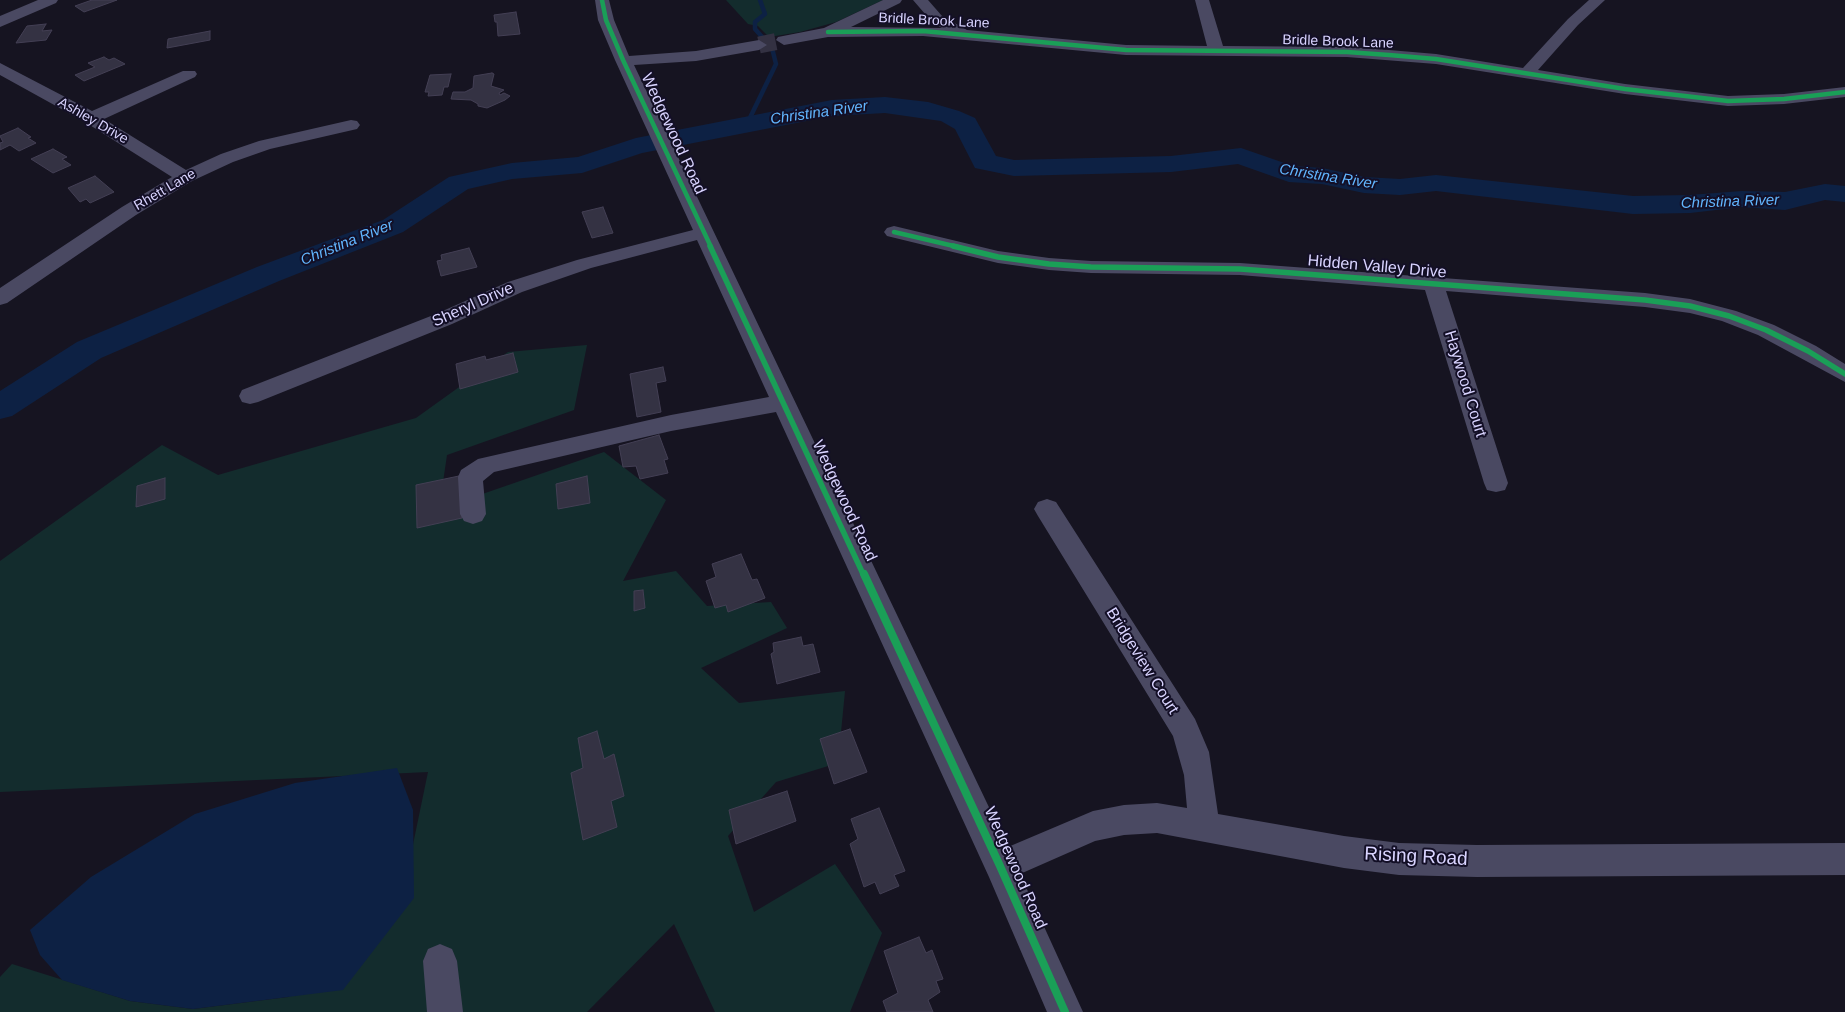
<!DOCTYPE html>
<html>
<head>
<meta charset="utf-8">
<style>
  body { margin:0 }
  canvas { display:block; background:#161421 }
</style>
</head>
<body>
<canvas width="1845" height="1012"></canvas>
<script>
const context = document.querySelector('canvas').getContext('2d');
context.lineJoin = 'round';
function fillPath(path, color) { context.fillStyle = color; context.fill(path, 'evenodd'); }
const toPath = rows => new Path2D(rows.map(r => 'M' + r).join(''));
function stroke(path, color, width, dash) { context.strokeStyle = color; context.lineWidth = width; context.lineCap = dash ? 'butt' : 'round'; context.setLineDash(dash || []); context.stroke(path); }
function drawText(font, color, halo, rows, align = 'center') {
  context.font = font + ' Arial,sans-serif'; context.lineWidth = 4; context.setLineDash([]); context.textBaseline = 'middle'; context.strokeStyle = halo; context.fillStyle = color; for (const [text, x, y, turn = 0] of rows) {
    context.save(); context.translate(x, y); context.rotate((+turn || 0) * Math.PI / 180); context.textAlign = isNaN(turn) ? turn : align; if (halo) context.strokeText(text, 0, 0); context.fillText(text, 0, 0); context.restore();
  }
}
const green = toPath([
  [726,0,883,0,836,22,800,32,769,37,758,26,748,24],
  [587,345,574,410,447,455,439,509,604,452,666,500,623,581,676,571,707,606,771,602,787,628,701,668,739,703,845,691,838,763,776,782,728,836,754,912,835,864,882,933,850,1012,715,1012,674,924,587,1012,0,1012,0,977,12,964,130,1001,193,1009,288,997,364,958,398,917,428,772,0,792,0,561,162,445,218,475,416,418,508,352]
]);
const water = toPath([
  [397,768,413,810,414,898,343,990,193,1009,130,1001,62,980,40,955,30,930,91,877,195,814,295,783]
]);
const stream = toPath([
  [746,126,776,64,772,48,755,29,755,22,765,14,760,0]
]);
const river = toPath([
  [885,97,928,102,959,111,975,118,996,156,1014,160,1171,156,1241,148,1293,166,1322,168,1364,177,1400,179,1436,175,1633,196,1690,195,1742,191,1785,192,1825,184,1845,186,1845,202,1825,200,1785,210,1742,207,1690,213,1633,214,1436,191,1400,195,1364,193,1322,184,1289,182,1238,164,1171,172,1014,176,975,168,955,129,941,121,885,113,832,116,642,153,582,173,512,179,468,189,403,232,279,281,101,358,12,416,0,419,0,391,77,342,257,267,383,220,449,177,512,163,578,157,636,138,832,100,885,97]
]);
const building = toPath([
  [92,0,117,0,84,12,75,6,92,0],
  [516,12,520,34,498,36,497,22,495,22,494,15,516,12],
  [46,24,42,31,52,30,46,40,16,43,27,26,46,24],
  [210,31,210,40,167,48,168,39,210,31],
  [104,57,109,60,114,58,125,64,84,81,75,75,95,67,88,63,104,57],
  [492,73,494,74,491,86,504,90,499,93,500,95,504,93,510,96,505,100,487,108,478,106,478,104,471,100,451,99,453,92,465,92,473,88,474,76,492,73],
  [451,74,448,87,444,87,442,95,428,96,429,92,425,92,430,75,451,74],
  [18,128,31,137,28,138,36,143,19,151,10,145,0,150,0,143,3,142,0,136,18,128],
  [53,149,67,157,62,159,71,165,53,173,31,159,53,149],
  [95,176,114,192,90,203,86,199,80,202,68,188,95,176],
  [603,207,613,233,592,238,582,212,603,207],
  [469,248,477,267,441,276,437,261,442,260,441,255,469,248],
  [513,353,518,372,460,389,456,364,485,356,486,360,513,353],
  [663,367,666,381,656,383,661,412,637,417,630,374,663,367],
  [659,435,668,459,664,460,668,473,640,479,636,466,623,467,619,446,659,435],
  [459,476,462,518,417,528,416,485,459,476],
  [587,476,590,503,558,509,556,484,587,476],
  [165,478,165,499,136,507,137,486,165,478],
  [741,554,752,580,757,579,765,598,728,612,726,605,715,608,706,581,716,577,712,564,741,554],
  [643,590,645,608,634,611,634,591,643,590],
  [801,637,803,646,813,644,820,672,777,684,771,654,774,652,773,643,801,637],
  [850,729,867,772,834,784,820,739,850,729],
  [597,731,604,759,614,754,624,796,611,801,617,827,583,840,571,773,583,768,578,738,597,731],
  [787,791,796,821,736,844,729,810,787,791],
  [879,808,905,871,894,875,899,886,880,894,875,882,864,887,850,844,858,839,851,819,879,808],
  [919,937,926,953,932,950,943,979,936,981,940,992,928,1000,933,1012,887,1012,883,1001,898,993,884,951,919,937]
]);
const minorTunnel = toPath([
  [759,45,784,40]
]);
const minor = toPath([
  [38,0,58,0,56,3,0,27,0,16,38,0],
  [595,0,609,0,614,20,629,56,696,51,759,40,767,45,759,50,696,61,634,65,1008,847,1093,811,1124,805,1157,803,1187,808,1184,775,1173,736,1038,516,1034,509,1038,502,1047,499,1056,502,1195,719,1209,752,1218,814,1344,836,1399,843,1477,845,1845,843,1845,875,1477,877,1399,875,1344,868,1157,833,1124,835,1095,841,1020,874,1083,1012,1047,1012,989,877,776,412,671,431,494,472,483,481,486,514,482,521,473,524,464,521,460,514,458,477,461,470,478,459,671,415,769,397,697,240,591,268,522,292,452,324,258,402,250,404,242,402,239,396,242,390,436,314,508,282,577,260,693,230,615,60,598,20,595,0],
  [883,0,902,0,900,3,851,27,942,28,932,22,913,0,928,0,942,16,967,30,1126,45,1207,46,1195,0,1209,0,1223,46,1347,47,1389,50,1436,54,1523,68,1568,19,1589,0,1605,0,1578,25,1538,70,1625,84,1728,96,1784,94,1845,87,1845,97,1784,104,1728,106,1625,94,1436,64,1347,57,1126,55,923,36,828,37,784,45,776,40,778,37,824,28,883,0],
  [0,63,92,111,183,71,195,71,197,74,195,77,104,119,186,170,221,154,259,141,351,120,357,121,360,125,357,129,270,149,233,162,192,181,136,215,7,303,0,305,0,288,122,207,172,177,85,122,0,75,0,63],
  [894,226,998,251,1049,258,1091,261,1240,263,1645,293,1690,299,1736,311,1774,325,1816,346,1845,364,1845,382,1758,335,1722,321,1690,313,1645,307,1446,291,1508,483,1505,490,1496,492,1487,490,1484,483,1425,290,1240,275,1091,273,1049,270,998,263,887,236,884,232,887,228,894,226],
  [440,944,452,949,457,961,463,1012,427,1012,423,961,428,949,440,944]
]);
const cyclewayFar2 = toPath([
  [602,0,606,20,623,60,711,247],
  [828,32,923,31,1126,50,1347,52,1389,55,1436,59,1625,89,1728,101,1784,99,1845,92],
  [894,232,958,247]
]);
const cyclewayFar1 = toPath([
  [710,246,864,576],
  [953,246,998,257,1049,264,1091,267,1240,269,1645,300,1690,306,1729,316,1766,330,1808,351,1845,374]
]);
const cycleway = toPath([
  [864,574,1000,866,1065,1012]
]);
const farStreetnames = [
  ["Bridle Brook Lane",934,21,3],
  ["Bridle Brook Lane",1338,42,2],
  ["Ashley Drive",93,121,30],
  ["Rhett Lane",165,190,-30]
];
const farWaternames = [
  ["Christina River",819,113,-8],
  ["Christina River",1328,177,9],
  ["Christina River",1730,202,-2],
  ["Christina River",347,243,-22]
];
const streetNames = [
  ["Wedgewood Road",673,134,65],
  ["Hidden Valley Drive",1377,267,5],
  ["Sheryl Drive",473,305,-24],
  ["Haywood Court",1465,384,73],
  ["Wedgewood Road",844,501,65],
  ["Bridgeview Court",1142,661,58],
  ["Wedgewood Road",1015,868,66]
];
const nearStreetnames = [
  ["Rising Road",1416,857,3]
];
fillPath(green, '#132c2d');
fillPath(water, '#0d2144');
stroke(stream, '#0d2144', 4.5);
fillPath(river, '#0d2144');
fillPath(building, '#343243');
stroke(building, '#433f54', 1);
stroke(minorTunnel, '#333142', 17, [17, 9]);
fillPath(minor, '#4a4962');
stroke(cyclewayFar2, '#1a9f57', 4.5);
stroke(cyclewayFar1, '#1a9f57', 5.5);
stroke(cycleway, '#1a9f57', 8);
drawText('14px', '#d9d4ff', '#130f26', farStreetnames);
drawText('italic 15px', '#62b6ff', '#130f26', farWaternames);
drawText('16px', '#d9d4ff', '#130f26', streetNames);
drawText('19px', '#d9d4ff', '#130f26', nearStreetnames);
</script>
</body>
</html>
